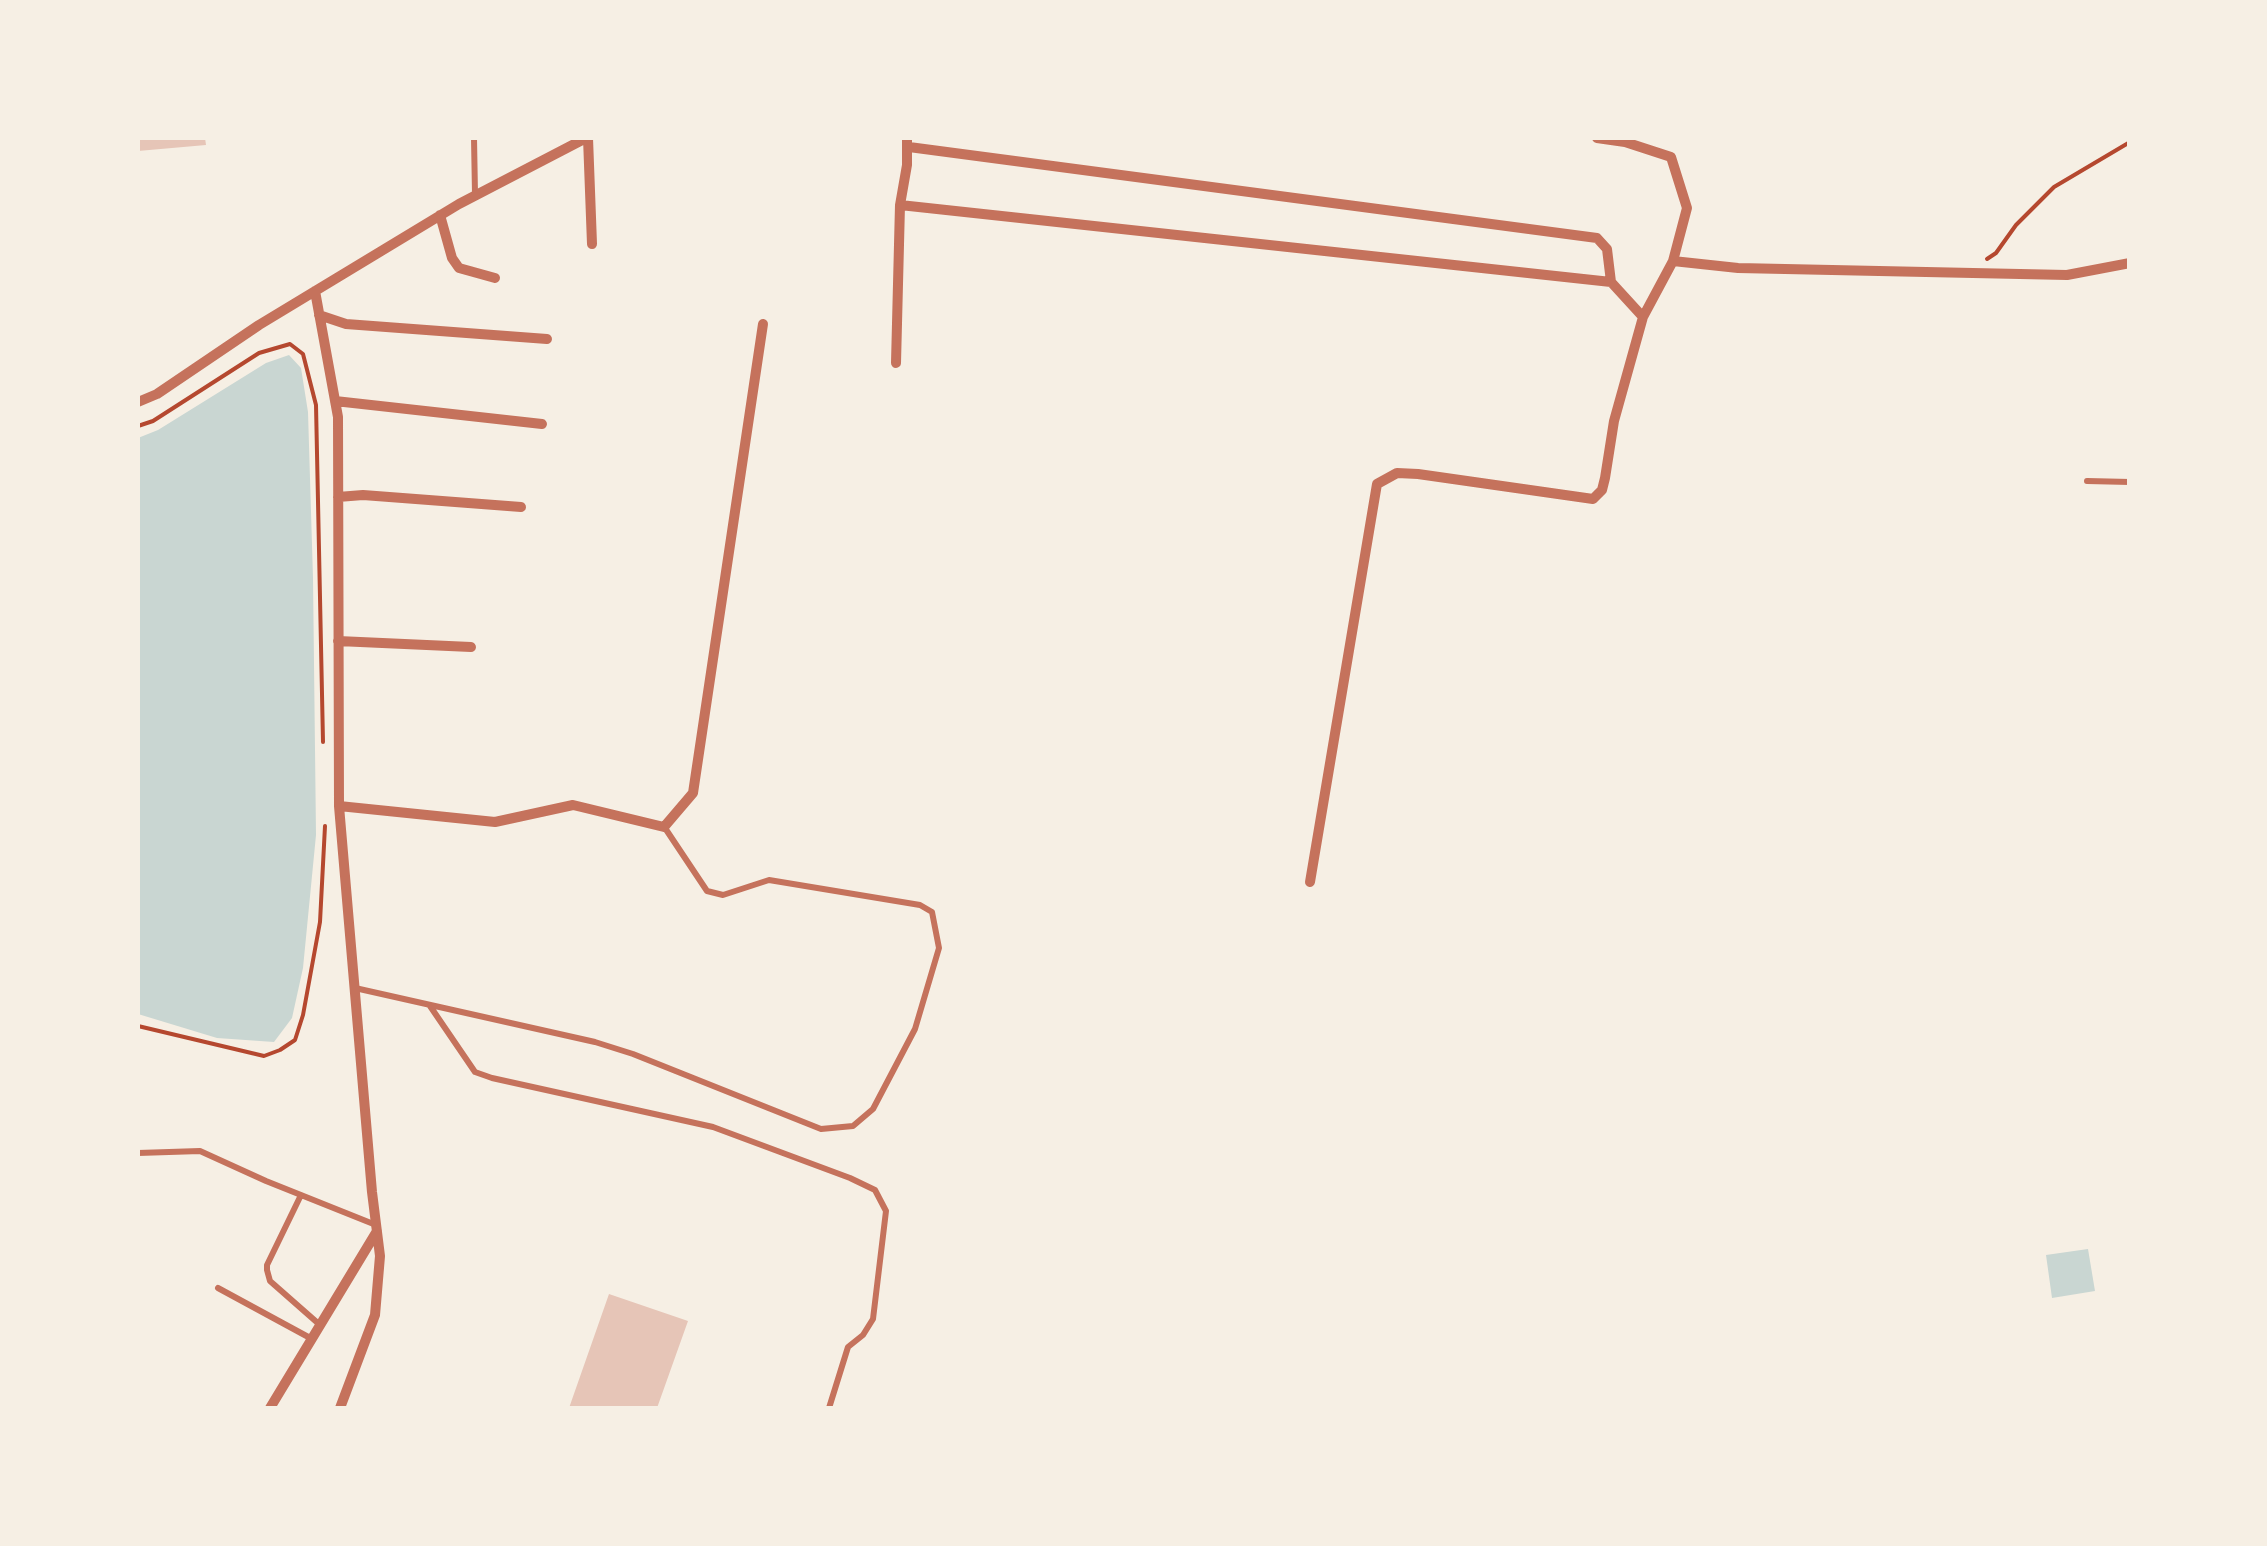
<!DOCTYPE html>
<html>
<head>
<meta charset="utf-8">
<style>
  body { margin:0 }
  #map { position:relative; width:2267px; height:1546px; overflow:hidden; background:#f6efe4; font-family:"Exo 2",sans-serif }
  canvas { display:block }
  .frame { position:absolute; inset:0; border:140px solid #f6efe4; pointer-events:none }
</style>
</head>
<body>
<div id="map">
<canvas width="2267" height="1546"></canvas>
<div class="frame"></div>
</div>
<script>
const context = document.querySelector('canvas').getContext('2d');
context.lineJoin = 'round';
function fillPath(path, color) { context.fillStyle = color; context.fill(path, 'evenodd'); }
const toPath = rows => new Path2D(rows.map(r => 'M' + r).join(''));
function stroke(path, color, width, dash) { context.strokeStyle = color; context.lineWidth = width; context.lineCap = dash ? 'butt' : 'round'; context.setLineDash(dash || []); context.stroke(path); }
const water = toPath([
  [289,355,301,368,308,412,313,578,316,835,303,968,292,1018,274,1042,217,1038,138,1014,138,438,158,430,266,363],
  [2088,1249,2095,1291,2052,1298,2046,1255]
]);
const building = toPath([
  [138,138,205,138,206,145,138,151],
  [609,1294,688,1321,657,1408,569,1408]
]);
const path = toPath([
  [1987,259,1996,253,2016,225,2054,187,2130,142],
  [138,426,153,421,259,353,290,344,303,354,316,405,323,742],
  [138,1026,264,1056,280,1050,295,1040,303,1015,320,922,325,826]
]);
const service = toPath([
  [474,138,475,194],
  [2087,481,2130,482],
  [355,988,595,1042,633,1054,821,1129,853,1126,873,1109,915,1029,939,948,932,912,920,905,769,880,723,895,707,891,665,828],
  [430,1006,475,1072,492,1078,713,1127,850,1178,875,1190,886,1211,873,1319,863,1335,848,1347,829,1408],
  [138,1153,200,1151,266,1181,376,1225],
  [301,1195,267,1265,267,1270,270,1281,320,1325],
  [218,1288,312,1339]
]);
const minor = toPath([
  [588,138,592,244],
  [1597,138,1625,142,1671,157,1687,208,1673,261,1738,268,2067,275,2130,263],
  [909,147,1597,238,1607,249,1611,282,1643,317],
  [900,205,1611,282],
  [440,215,452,258,459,268,495,278],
  [315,291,338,417,339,806,372,1192,380,1256,375,1315,340,1408],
  [319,315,346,324,547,339],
  [896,363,900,205,907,165,907,138],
  [335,401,542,424],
  [138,402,157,394,259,325,459,204,586,138],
  [338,497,363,495,521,507],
  [338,641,471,647],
  [339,806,495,822,573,805,664,827,693,793,763,324],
  [1310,882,1377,484,1397,473,1418,474,1593,499,1602,490,1605,478,1614,421,1643,317,1673,261],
  [270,1408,377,1231]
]);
fillPath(water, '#c9d6d2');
fillPath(building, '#e6c5b7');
stroke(path, '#b5482f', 4);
stroke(service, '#c5725c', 6);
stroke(minor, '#c5725c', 10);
</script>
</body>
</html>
